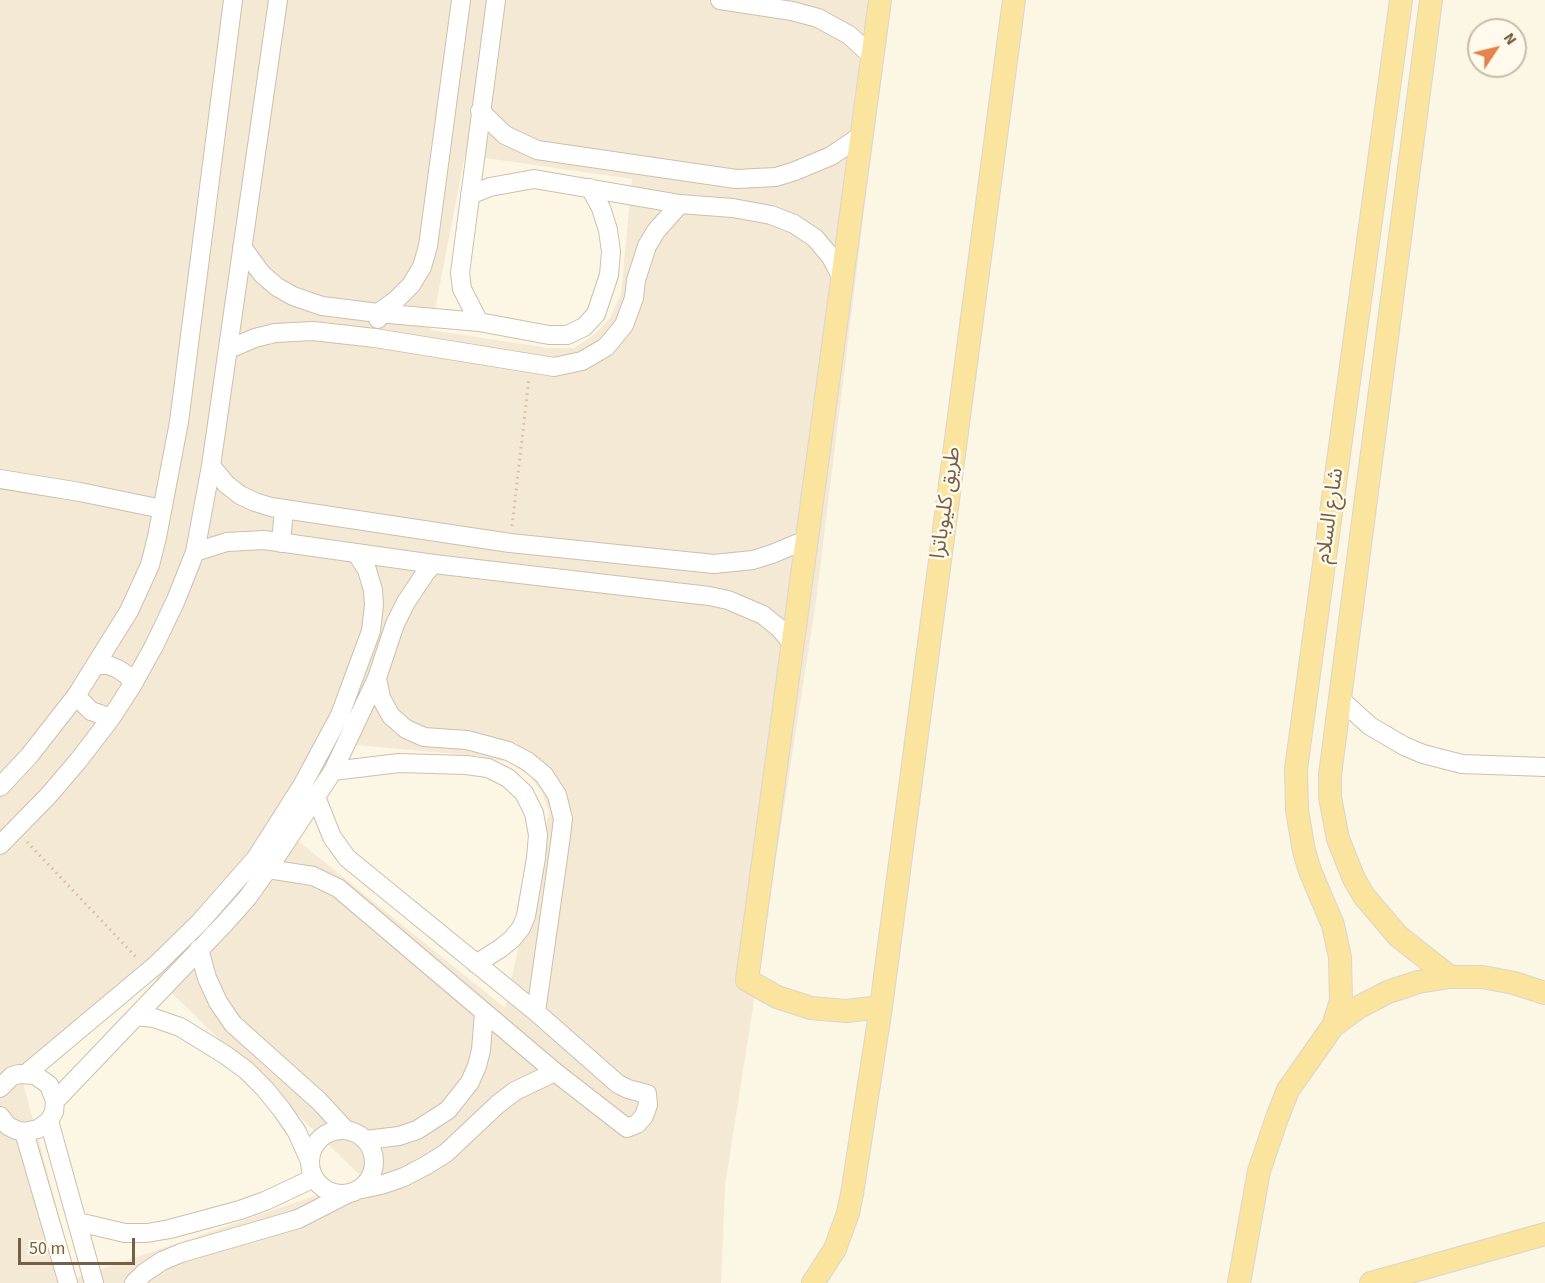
<!DOCTYPE html>
<html>
<head>
<meta charset="utf-8">
<style>
  body { margin:0 }
  #map { position:relative; width:1545px; height:1283px; overflow:hidden; background:#fcf6e5; font-family:"Source Sans 3",sans-serif }
  canvas { display:block }
  .north { position:absolute; left:1467px; top:18px; width:60px; height:60px; box-sizing:border-box; background:#fffaeb; border:2px solid #c8bcab; border-radius:50%; rotate:55deg; font-size:16px; font-weight:700; line-height:24px; text-align:center; color:#755f4a }
  .north::after { content:''; display:block; margin:auto; width:21px; height:27px; background:#e4834c; clip-path:polygon(50% 0,100% 100%,50% 72%,0 100%) }
  .scale { position:absolute; left:18px; top:1238px; width:117px; height:27px; box-sizing:border-box; border:3px solid #755f4a; border-top:0; padding-left:8px; font-size:18px; line-height:21px; white-space:nowrap; color:#755f4a; -webkit-text-stroke:4px #fffaeb; paint-order:stroke }
</style>
</head>
<body>
<div id="map">
<canvas width="1545" height="1283"></canvas>
<div class="north">N</div>
<div class="scale">50 m</div>
</div>
<script>
const context = document.querySelector('canvas').getContext('2d');
context.lineJoin = 'round';
function fillPath(path, color) { context.fillStyle = color; context.fill(path, 'evenodd'); }
const toPath = rows => new Path2D(rows.map(r => 'M' + r).join(''));
function stroke(path, color, width, dash) { context.strokeStyle = color; context.lineWidth = width; context.lineCap = dash ? 'butt' : 'round'; context.setLineDash(dash || []); context.stroke(path); }
function drawText(font, color, halo, rows, align = 'center') {
  context.font = font + ' "Source Sans 3","Noto Sans Arabic",sans-serif'; context.lineWidth = 5; context.setLineDash([]); context.textBaseline = 'middle'; context.strokeStyle = halo; context.fillStyle = color; for (const [text, x, y, turn = 0] of rows) {
    context.save(); context.translate(x, y); context.rotate((+turn || 0) * Math.PI / 180); context.textAlign = isNaN(turn) ? turn : align; if (halo) context.strokeText(text, 0, 0); context.fillText(text, 0, 0); context.restore();
  }
}
const residential = toPath([
  [0,0,892,0,864,211,816,601,725,1186,721,1283,0,1283],
  [465,155,632,179,621,294,610,318,594,335,574,348,548,348,431,330],
  [333,743,480,756,508,762,529,775,542,792,549,812,505,1008,281,827],
  [152,974,364,1179,76,1278,21,1075]
]);
const path = toPath([
  [512,526,529,378],
  [27,842,138,959]
]);
const minor = toPath([
  [720,0,792,11,818,18,849,35,873,57],
  [480,111,505,135,537,150,736,179,776,177,795,171,831,156,862,135],
  [470,195,490,187,534,179,680,204,733,208,771,215,794,224,815,238,831,257,842,278],
  [242,247,262,274,277,287,293,296,322,306,378,313,479,322,549,335,567,335,584,327,596,314,609,275,611,252,608,230,601,208,590,188],
  [378,319,378,313,396,300,411,285,422,267,428,246,461,0],
  [479,322,462,289,460,273,496,0],
  [229,349,255,338,275,333,313,331,375,338,554,367,582,361,606,347,624,325,634,298,636,280,647,246,656,231,680,204],
  [211,466,226,484,240,495,255,502,271,507,510,543,714,564,753,560,772,554,808,539],
  [0,479,80,492,162,509],
  [281,543,284,509],
  [195,552,227,542,264,540,434,564,709,596,728,600,763,615,779,628,791,642],
  [97,665,108,665,118,669,127,675,133,684],
  [377,678,381,698,391,716,406,729,424,737,467,740,508,751,527,761,544,775,557,795,563,819,560,843,536,1012],
  [76,696,91,711,111,718],
  [1340,699,1370,726,1404,746,1423,754,1462,764,1545,767],
  [333,771,399,763,466,765,488,768,508,778,524,793,534,813,538,835,536,858,526,916,521,928,512,939,501,948,476,964],
  [0,787,29,756,76,696,129,611,150,565,157,537,179,422,233,0],
  [0,845,48,796,78,761,111,718,133,684,154,646,176,600,195,552,211,466,278,0],
  [268,869,313,876,338,888,555,1072,627,1128,637,1124,644,1116,648,1105,647,1094,628,1089,618,1084,536,1012,347,858,332,837,316,797],
  [199,949,207,978,218,1002,233,1024,319,1101,345,1129],
  [136,1016,154,1018,180,1027,224,1054,246,1070,265,1089,282,1110,297,1132,309,1159],
  [27,1073,156,965,200,922,256,858,303,784,340,715,371,631,374,605,373,590,367,570,357,554],
  [0,1088,12,1076,19,1074,35,1075,49,1085,55,1101,54,1112,49,1121,38,1129,24,1132,16,1130,8,1126,0,1116],
  [55,1101,225,923,248,897,268,869,333,771,377,678,395,624,406,602,426,572,434,564],
  [49,1121,94,1283],
  '310 1162a32 32 0 1 1 64 0a32 32 0 1 1-64 0Z',
  [24,1132,68,1283],
  [366,1140,399,1136,417,1130,448,1110,470,1082,477,1066,481,1050,484,1013],
  [357,1190,381,1185,404,1177,425,1166,446,1153,498,1104,515,1091,555,1072],
  [78,1222,125,1233,147,1233,170,1229,240,1210,265,1201,314,1178],
  [134,1283,144,1273,162,1261,181,1253,298,1219,347,1194]
]);
const major = toPath([
  [880,0,747,980,777,997,811,1008,846,1011,881,1007],
  [1431,0,1330,775,1330,797,1338,839,1354,879,1364,896,1398,936,1450,977],
  [1333,1026,1341,1001,1340,957,1333,925,1310,871,1304,851,1297,810,1296,769,1401,0],
  [813,1283,835,1249,848,1213,852,1194,881,1007,1014,0],
  [1239,1283,1259,1171,1277,1118,1288,1090,1333,1026,1359,1007,1388,992,1418,982,1450,977,1482,977,1514,983,1545,993],
  [1371,1283,1545,1234]
]);
const streetNames = [
  ["طريق كليوباترا",947,503,-82],
  ["شارع السلام",1331,516,-82]
];
fillPath(residential, '#f4e9d4');
stroke(minor, '#cebfac', 20);
stroke(major, '#dbd5d0', 24);
stroke(path, '#d6bca0', 3, [1.5, 4.5]);
stroke(minor, '#fff', 18);
stroke(major, '#fae49e', 22);
drawText('21px', '#755f4a', '#fffaeb', streetNames);
</script>
</body>
</html>
